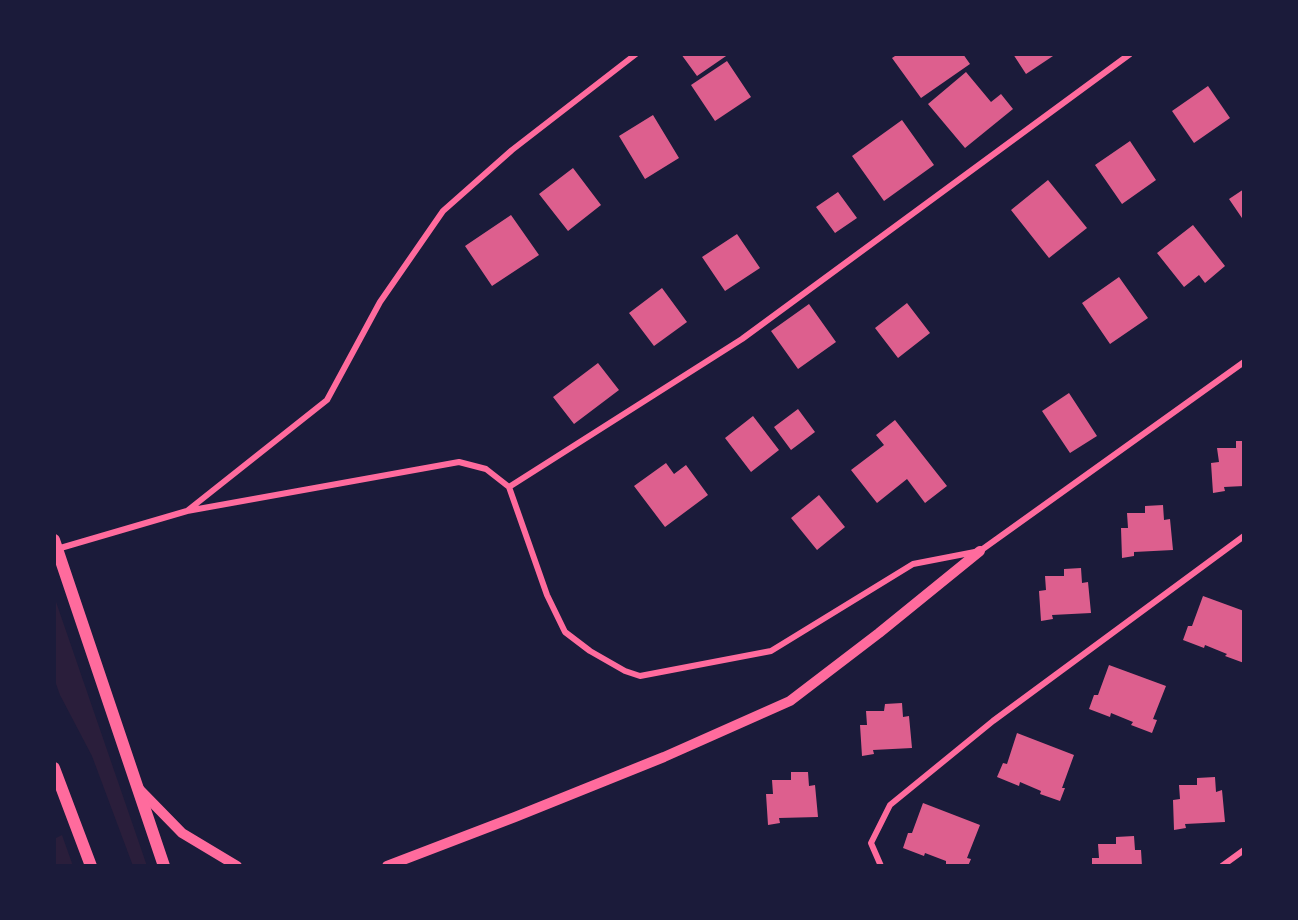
<!DOCTYPE html>
<html>
<head>
<meta charset="utf-8">
<style>
  body { margin:0 }
  #map { position:relative; width:1298px; height:920px; overflow:hidden; background:#1b1b3a; font-family:"Roboto Serif",serif }
  canvas { display:block }
  .frame { position:absolute; inset:0; border:56px solid #1b1b3a; pointer-events:none }
</style>
</head>
<body>
<div id="map">
<canvas width="1298" height="920"></canvas>
<div class="frame"></div>
</div>
<script>
const context = document.querySelector('canvas').getContext('2d');
context.lineJoin = 'round';
function fillPath(path, color) { context.fillStyle = color; context.fill(path, 'evenodd'); }
const toPath = rows => new Path2D(rows.map(r => 'M' + r).join(''));
function stroke(path, color, width, dash) { context.strokeStyle = color; context.lineWidth = width; context.lineCap = dash ? 'butt' : 'round'; context.setLineDash(dash || []); context.stroke(path); }
const green = toPath([
  [54,596,147,866,133,866,92,756,60,695,54,678],
  [62,835,73,866,54,866,54,839]
]);
const building = toPath([
  [681,54,729,54,697,76],
  [898,54,963,54,970,64,921,98,892,58],
  [1013,54,1056,54,1026,74],
  [727,61,751,97,715,121,691,85],
  [966,72,991,102,1001,94,1013,109,965,148,928,104],
  [1208,86,1230,118,1194,143,1172,111],
  [653,115,679,158,645,179,619,136],
  [902,120,934,165,884,201,852,156],
  [1130,141,1156,180,1122,204,1095,165],
  [573,168,601,205,568,231,539,194],
  [1048,180,1087,228,1049,258,1011,210],
  [1244,189,1244,221,1229,199],
  [838,192,857,218,835,233,816,207],
  [511,215,539,255,492,286,465,246],
  [1193,225,1225,266,1205,283,1199,275,1184,287,1157,253],
  [737,234,760,268,725,291,702,257],
  [1119,277,1148,318,1110,344,1082,303],
  [662,288,687,322,654,346,629,313],
  [907,303,930,333,898,358,875,328],
  [809,304,836,342,798,369,771,331],
  [598,363,619,390,574,424,553,397],
  [1069,393,1097,436,1070,453,1042,411],
  [798,409,815,432,791,450,774,427],
  [753,416,779,450,751,472,725,438],
  [895,420,947,486,925,503,907,479,877,503,851,470,884,445,876,435],
  [1236,441,1244,441,1244,486,1224,487,1225,491,1213,493,1211,463,1219,462,1217,448,1236,448],
  [666,463,674,474,686,465,708,495,665,527,634,486],
  [819,495,845,527,817,550,791,518],
  [1163,505,1164,520,1170,519,1173,550,1134,552,1134,556,1122,558,1121,528,1128,528,1127,513,1145,513,1145,506],
  [1081,568,1082,583,1088,582,1091,613,1052,615,1053,619,1041,621,1039,591,1046,590,1045,576,1064,576,1064,569],
  [1203,596,1244,611,1244,663,1225,656,1227,654,1205,645,1204,648,1183,640,1188,626,1192,626],
  [1109,665,1166,686,1153,719,1157,720,1152,733,1131,725,1133,722,1111,713,1110,717,1089,709,1094,695,1098,695],
  [902,703,903,717,909,716,912,748,873,750,874,754,862,756,860,725,867,725,866,711,884,711,885,704],
  [1017,733,1074,755,1062,788,1065,788,1060,801,1040,794,1041,791,1020,782,1019,786,997,777,1003,763,1007,764],
  [791,772,808,772,809,786,815,785,818,817,779,818,780,823,768,825,766,794,773,794,772,780,791,780],
  [1215,777,1216,792,1222,790,1225,822,1185,824,1186,828,1174,830,1173,800,1180,799,1179,785,1197,785,1197,778],
  [923,803,980,825,967,858,971,859,968,866,951,866,946,864,946,861,925,853,924,856,903,848,908,833,912,833],
  [1134,836,1135,850,1141,850,1142,866,1092,866,1092,858,1099,858,1098,844,1116,844,1116,837]
]);
const minor = toPath([
  [509,487,742,339,1130,54],
  [187,511,459,462,486,469,509,487,547,595,565,632,590,651,625,671,640,676,771,651,913,564,980,551,1244,362],
  [57,549,187,511,327,400,380,302,443,211,512,150,636,54],
  [881,866,871,843,890,805,993,721,1244,536],
  [1222,866,1244,850]
]);
const tertiary = toPath([
  [139,789,182,833,237,866],
  [387,866,515,817,664,757,790,701,879,633,980,551]
]);
const secondary = toPath([
  [54,540,164,866],
  [54,768,91,866]
]);
fillPath(green, '#2a1e3b');
fillPath(building, '#dd5f8e');
stroke(minor, '#ff6b9d', 6);
stroke(tertiary, '#ff6b9d', 10);
stroke(secondary, '#ff6b9d', 12);
</script>
</body>
</html>
